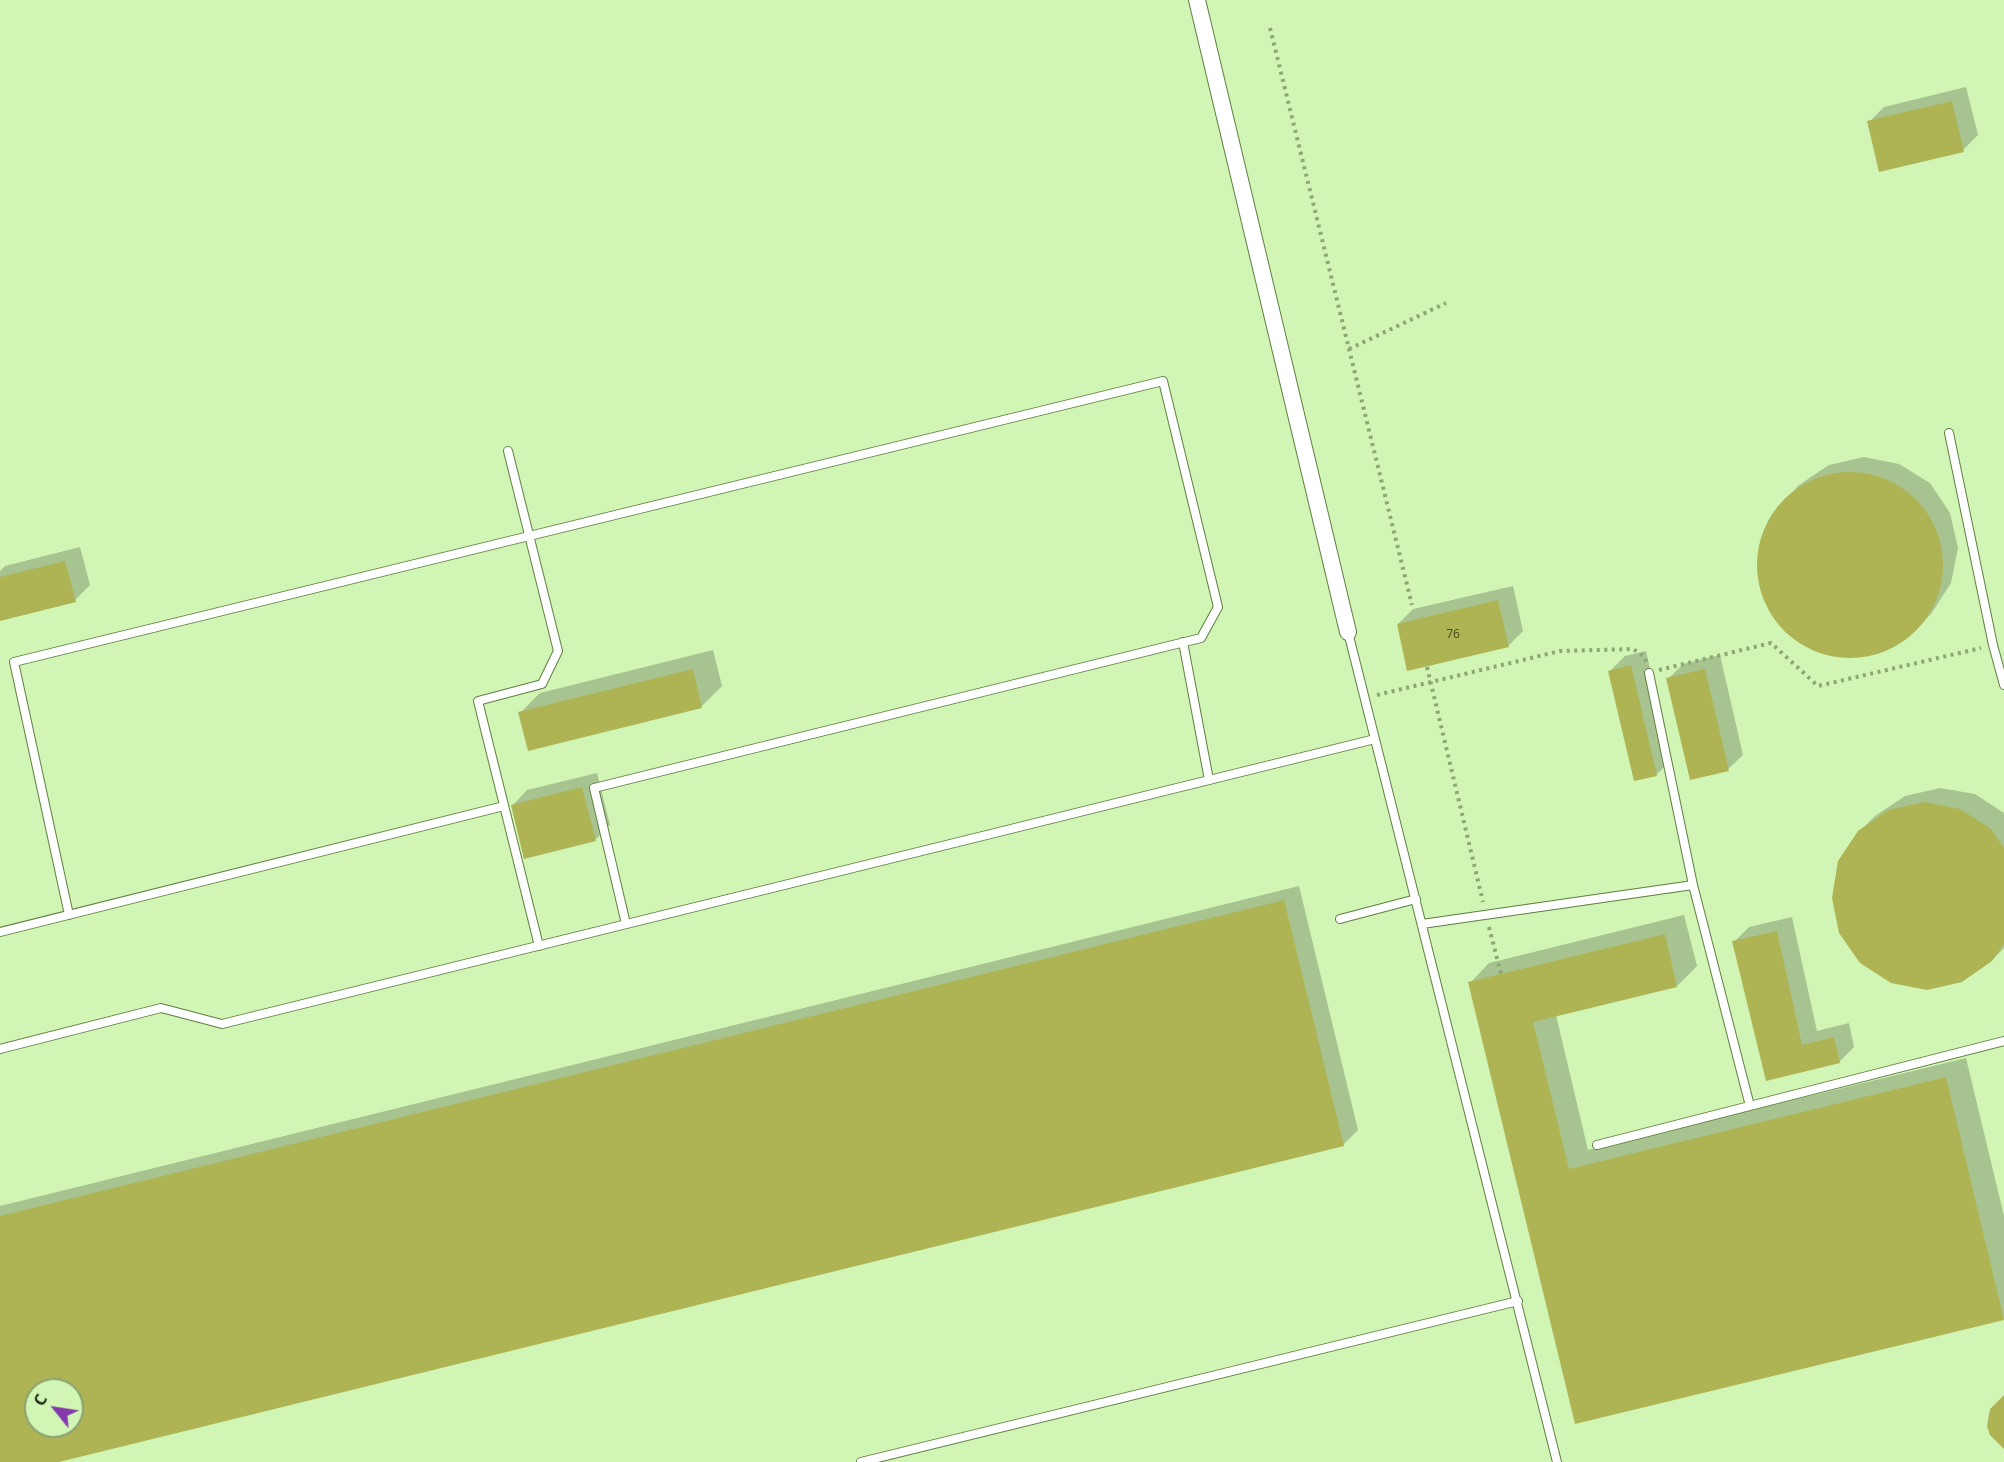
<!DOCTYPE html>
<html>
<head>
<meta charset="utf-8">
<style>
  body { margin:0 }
  #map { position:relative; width:2004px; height:1462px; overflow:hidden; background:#d1f5b4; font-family:"Open Sans",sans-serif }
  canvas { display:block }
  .north { position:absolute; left:24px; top:1378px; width:60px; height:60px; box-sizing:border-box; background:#d1f5b4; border:2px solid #89a372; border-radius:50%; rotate:300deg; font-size:16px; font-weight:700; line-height:24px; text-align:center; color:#1c2910 }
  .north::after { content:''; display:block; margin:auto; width:21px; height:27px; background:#8339aa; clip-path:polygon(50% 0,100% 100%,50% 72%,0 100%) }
</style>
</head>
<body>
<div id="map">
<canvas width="2004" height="1462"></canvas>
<div class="north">С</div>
</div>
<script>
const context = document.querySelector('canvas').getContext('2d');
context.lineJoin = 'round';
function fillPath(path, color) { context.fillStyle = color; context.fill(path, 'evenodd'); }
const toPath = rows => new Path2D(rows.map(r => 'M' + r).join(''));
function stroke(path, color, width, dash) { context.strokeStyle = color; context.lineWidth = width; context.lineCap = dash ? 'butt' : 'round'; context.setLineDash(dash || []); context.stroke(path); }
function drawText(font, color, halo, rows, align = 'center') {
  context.font = font + ' "Open Sans",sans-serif'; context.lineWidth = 4.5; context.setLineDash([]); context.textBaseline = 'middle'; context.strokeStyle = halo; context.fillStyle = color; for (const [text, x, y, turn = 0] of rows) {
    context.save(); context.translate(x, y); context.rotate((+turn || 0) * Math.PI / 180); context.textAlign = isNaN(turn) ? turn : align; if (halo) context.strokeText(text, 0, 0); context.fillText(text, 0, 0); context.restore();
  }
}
const shadow = toPath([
  [1966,87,1978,135,1963,150,1869,122,1884,107],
  [1864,457,1899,464,1930,483,1950,513,1958,548,1951,583,1931,614,1916,629,1886,650,1851,657,1816,651,1785,632,1765,602,1758,567,1764,531,1784,501,1799,485,1829,465],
  [80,547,90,585,75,600,0,619,0,571,5,566],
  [1513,586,1523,631,1508,646,1398,624,1413,609],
  [713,650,722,686,702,706,520,713,540,693],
  [1646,651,1671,760,1656,775,1610,671,1625,656],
  [1720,655,1743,755,1728,769,1668,679,1683,664],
  [597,773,610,825,595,840,513,805,527,790],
  [1940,788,1975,794,2004,813,2004,948,1992,960,1859,832,1875,816,1905,796],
  [1299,886,1358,1130,1343,1145,53,1462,0,1462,0,1206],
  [36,1390,72,1390,72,1426,36,1426],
  [1684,915,1697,966,1677,986,1556,1015,1588,1150,1966,1058,2004,1216,2004,1318,1576,1423,1470,983,1489,963],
  [1792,917,1817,1031,1849,1023,1854,1047,1839,1062,1767,1079,1734,942,1749,927]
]);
const building = toPath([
  [1952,101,1964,152,1879,172,1867,121],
  '1757 565a93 93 0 1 1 186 0a93 93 0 1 1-186 0Z',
  [65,561,76,602,0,621,0,577],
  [1498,600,1509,647,1407,671,1397,624],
  [1631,665,1657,776,1634,781,1608,671],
  [693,669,702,708,528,751,518,712],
  [1705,669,1729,771,1690,780,1666,678],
  [582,787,596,841,524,859,511,805],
  [1924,802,1960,809,1991,829,2004,848,2004,944,1992,961,1962,982,1927,990,1891,983,1860,963,1839,933,1832,898,1838,861,1858,831,1888,810],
  [1284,900,1344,1146,59,1462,0,1462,0,1216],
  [36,1390,72,1390,72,1426,36,1426],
  [1777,931,1802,1045,1834,1037,1840,1063,1766,1081,1732,941],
  [1665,934,1677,987,1533,1022,1569,1169,1946,1077,2004,1320,1575,1424,1468,982],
  [2004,1395,2004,1449,1990,1435,1987,1426,1990,1409]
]);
const path = toPath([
  [1270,28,1412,605],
  [1349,349,1446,303],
  [1427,667,1483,902],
  [1659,670,1771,643,1818,686,1981,648],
  [1377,695,1560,651,1633,649,1645,657,1646,662],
  [1489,927,1501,974]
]);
const service = toPath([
  [1949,433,1993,645,2004,685],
  [508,451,558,651,542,684,478,701,539,946],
  [1348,632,1557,1462],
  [1183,642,1209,780],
  [1649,673,1693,885,1750,1106],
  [69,915,14,662,1163,381,1218,607,1201,638,594,788,626,924],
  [1340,919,1416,899],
  [1422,924,1693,885],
  [0,932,504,806],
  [0,1049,161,1008,222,1024,1375,739],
  [1597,1145,2004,1041],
  [861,1462,1518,1301]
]);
const minor = toPath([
  [1197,0,1348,632]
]);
const numberNames = [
  ["76",1453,635]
];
fillPath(shadow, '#0003');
fillPath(building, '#aeb354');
stroke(service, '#5f7f43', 10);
stroke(minor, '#5f7f43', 18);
stroke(path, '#8ba775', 4, [3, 4.5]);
stroke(service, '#fff', 8);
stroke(minor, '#fff', 16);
drawText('12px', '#404c21', null, numberNames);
</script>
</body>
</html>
